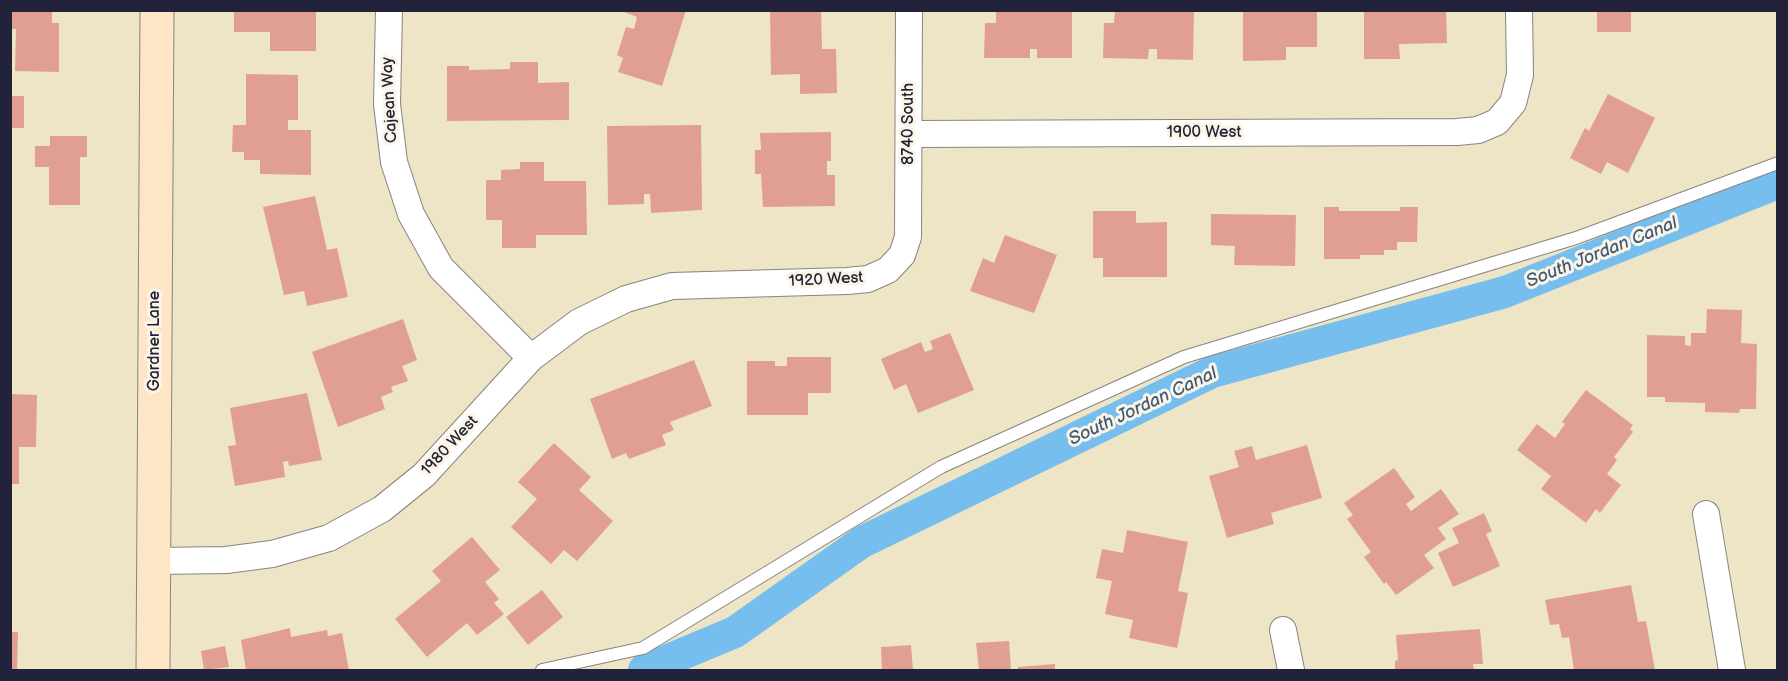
<!DOCTYPE html>
<style>
body{margin:0}
#map{position:relative;width:1788px;height:681px;overflow:hidden;background:#ede5c5;font-family:"Balsamiq Sans",sans-serif}
canvas{display:block}
.frame{position:absolute;inset:0;border:12px solid #22223b;pointer-events:none}
</style>
<div id="map">
<canvas width="1788" height="681"></canvas>
<div class="frame"></div>
</div>
<script>
const ctx = document.querySelector('canvas').getContext('2d');
ctx.lineJoin = 'round';
const poly = rows => new Path2D(rows.map(r => 'M' + r).join(''));
function strokePath(path, color, width, dash) { ctx.strokeStyle = color; ctx.lineWidth = width; ctx.lineCap = dash ? 'butt' : 'round'; ctx.setLineDash(dash || []); ctx.stroke(path); }
function fillPath(path, color) { ctx.fillStyle = color; ctx.fill(path, 'evenodd'); }
function drawText(font, color, halo, rows, align = 'center') {
  ctx.font = font + ' "Balsamiq Sans",sans-serif'; ctx.lineWidth = 6; ctx.setLineDash([]); ctx.textBaseline = 'middle'; ctx.strokeStyle = halo; ctx.fillStyle = color; for (const [text, x, y, turn = 0] of rows) {
    ctx.save(); ctx.translate(x, y); ctx.rotate((+turn || 0) * Math.PI / 180); ctx.textAlign = isNaN(turn) ? turn : align; if (halo) ctx.strokeText(text, 0, 0); ctx.fillText(text, 0, 0); ctx.restore();
  }
}
const canal = poly([
 [644,670,735,632,862,542,1212,372,1505,292,1778,183]
]);
const building = poly([
 [10,10,52,10,52,23,59,23,59,72,15,71,16,29,10,29],
 [234,10,316,10,316,51,270,51,270,32,234,32],
 [619,10,686,10,662,86,618,72,623,58,617,55,626,27,634,29,637,17],
 [770,10,821,10,822,49,836,49,837,93,800,94,800,74,771,75],
 [996,10,1072,10,1072,58,1037,58,1037,49,1030,49,1030,58,984,58,985,23,996,23],
 [1115,10,1194,10,1193,60,1157,59,1157,49,1149,49,1148,59,1103,58,1104,23,1114,23],
 [1243,10,1317,10,1317,47,1286,47,1286,60,1243,61],
 [1364,10,1446,10,1447,43,1399,44,1400,59,1364,59],
 [1597,10,1631,10,1631,32,1597,32],
 [510,62,538,62,538,83,569,82,569,120,447,121,447,66,469,66,469,70,510,69],
 [246,74,298,75,298,120,288,120,288,130,311,130,311,175,260,174,260,160,244,160,244,152,232,152,233,125,246,125],
 [1608,94,1655,118,1628,173,1607,162,1601,174,1570,158,1585,128,1589,131],
 [10,96,24,96,24,128,10,128],
 [701,125,702,210,651,213,650,194,644,194,644,204,608,205,607,126],
 [831,132,831,161,827,161,827,175,835,175,835,206,763,207,761,174,755,174,755,150,761,150,760,133],
 [50,136,87,136,87,157,80,157,80,205,49,205,49,167,35,167,35,146,50,146],
 [520,162,544,162,544,181,586,181,587,235,536,235,536,248,502,248,502,220,486,220,486,180,501,180,501,170,520,169],
 [315,196,327,250,337,248,348,297,307,306,304,291,284,295,263,207],
 [1324,207,1339,207,1339,211,1400,211,1400,207,1418,207,1417,242,1397,242,1397,250,1384,250,1384,255,1360,255,1360,259,1324,259],
 [1093,211,1136,211,1136,223,1167,222,1167,277,1103,277,1103,258,1093,258],
 [1211,214,1296,215,1295,266,1234,265,1235,246,1211,245],
 [1005,235,1057,255,1034,313,970,291,983,258,994,263],
 [1707,309,1742,310,1741,343,1757,344,1756,409,1740,409,1739,413,1705,412,1705,403,1665,402,1665,397,1647,397,1647,335,1685,336,1685,345,1691,346,1691,333,1706,333],
 [403,319,417,360,402,366,408,381,391,387,393,392,381,397,385,409,338,427,312,352],
 [950,333,974,390,918,413,906,384,894,390,881,359,921,342,925,352,933,349,930,341],
 [787,357,831,357,831,393,808,393,808,415,747,415,747,361,775,361,775,366,787,366],
 [694,360,712,406,670,422,674,430,662,435,666,445,629,459,626,453,612,459,590,399],
 [1586,390,1633,425,1630,429,1633,432,1614,457,1617,460,1607,474,1621,485,1600,513,1596,509,1586,523,1541,489,1551,476,1517,450,1537,424,1555,438,1565,424,1562,422],
 [307,393,322,460,289,466,288,461,283,462,285,477,235,486,228,446,236,445,230,408],
 [10,394,37,395,36,447,19,447,19,484,10,484],
 [554,443,591,477,579,490,613,521,577,561,564,550,551,564,511,527,537,499,518,482],
 [1307,445,1322,498,1271,513,1274,524,1227,538,1209,476,1239,467,1234,451,1252,446,1256,460],
 [1394,468,1415,497,1406,504,1411,511,1441,489,1459,514,1438,528,1446,539,1424,555,1434,568,1396,595,1386,582,1384,584,1364,557,1371,552,1347,519,1353,515,1344,503],
 [1484,513,1492,531,1486,534,1500,566,1453,587,1438,553,1459,543,1452,528],
 [1127,530,1188,542,1178,591,1188,593,1177,648,1129,638,1133,620,1105,614,1112,581,1096,578,1102,549,1123,553],
 [472,537,500,570,485,582,499,599,494,603,504,614,477,635,467,623,427,657,395,619,441,581,432,571],
 [1631,585,1638,622,1646,621,1655,670,1574,670,1569,637,1562,638,1559,624,1550,625,1545,600],
 [542,590,563,617,528,645,506,617],
 [290,628,291,637,327,630,328,636,342,633,349,670,246,670,241,640],
 [1480,629,1483,664,1473,664,1474,670,1395,670,1395,661,1398,660,1396,635],
 [10,632,18,632,17,670,10,670],
 [1009,641,1011,670,979,670,976,643],
 [911,645,913,670,882,670,881,647],
 [225,646,229,667,204,670,201,651],
 [1055,664,1055,670,1018,670,1018,667]
]);
const lane = poly([
 [542,670,643,648,941,467,1184,357,1576,238,1778,163]
]);
const street = poly([
 [389,10,387,104,394,162,411,214,441,268,531,358],
 [909,134,1457,132,1478,130,1497,122,1513,103,1520,75,1519,10],
 [1706,514,1732,670],
 [154,561,226,560,272,554,329,538,382,509,424,475,531,358,579,322,626,299,672,286,847,281,868,279,888,270,902,255,908,237,909,10],
 [1283,630,1291,670]
]);
const secondary = poly([
 [153,670,157,10]
]);
const streetNames = [
 ["Cajean Way",390,100,-93],
 ["8740 South",909,124,-90],
 ["1900 West",1204,133],
 ["1920 West",826,280,-3],
 ["Gardner Lane",155,341,-90],
 ["1980 West",450,446,-47]
];
const waterNames = [
 ["South Jordan Canal",1602,253,-22],
 ["South Jordan Canal",1143,407,-25]
];
strokePath(canal, '#76beee', 32);
fillPath(building, '#e19f94');
strokePath(lane, '#888480', 14);
strokePath(street, '#888480', 28);
strokePath(secondary, '#888480', 35);
strokePath(lane, '#fff', 12);
strokePath(street, '#fff', 26);
strokePath(secondary, '#fde5c5', 33);
drawText('16px', '#22223b', '#fcf5e5', streetNames);
drawText('italic 18px', '#3f597a', '#fcf5e5', waterNames);
</script>
